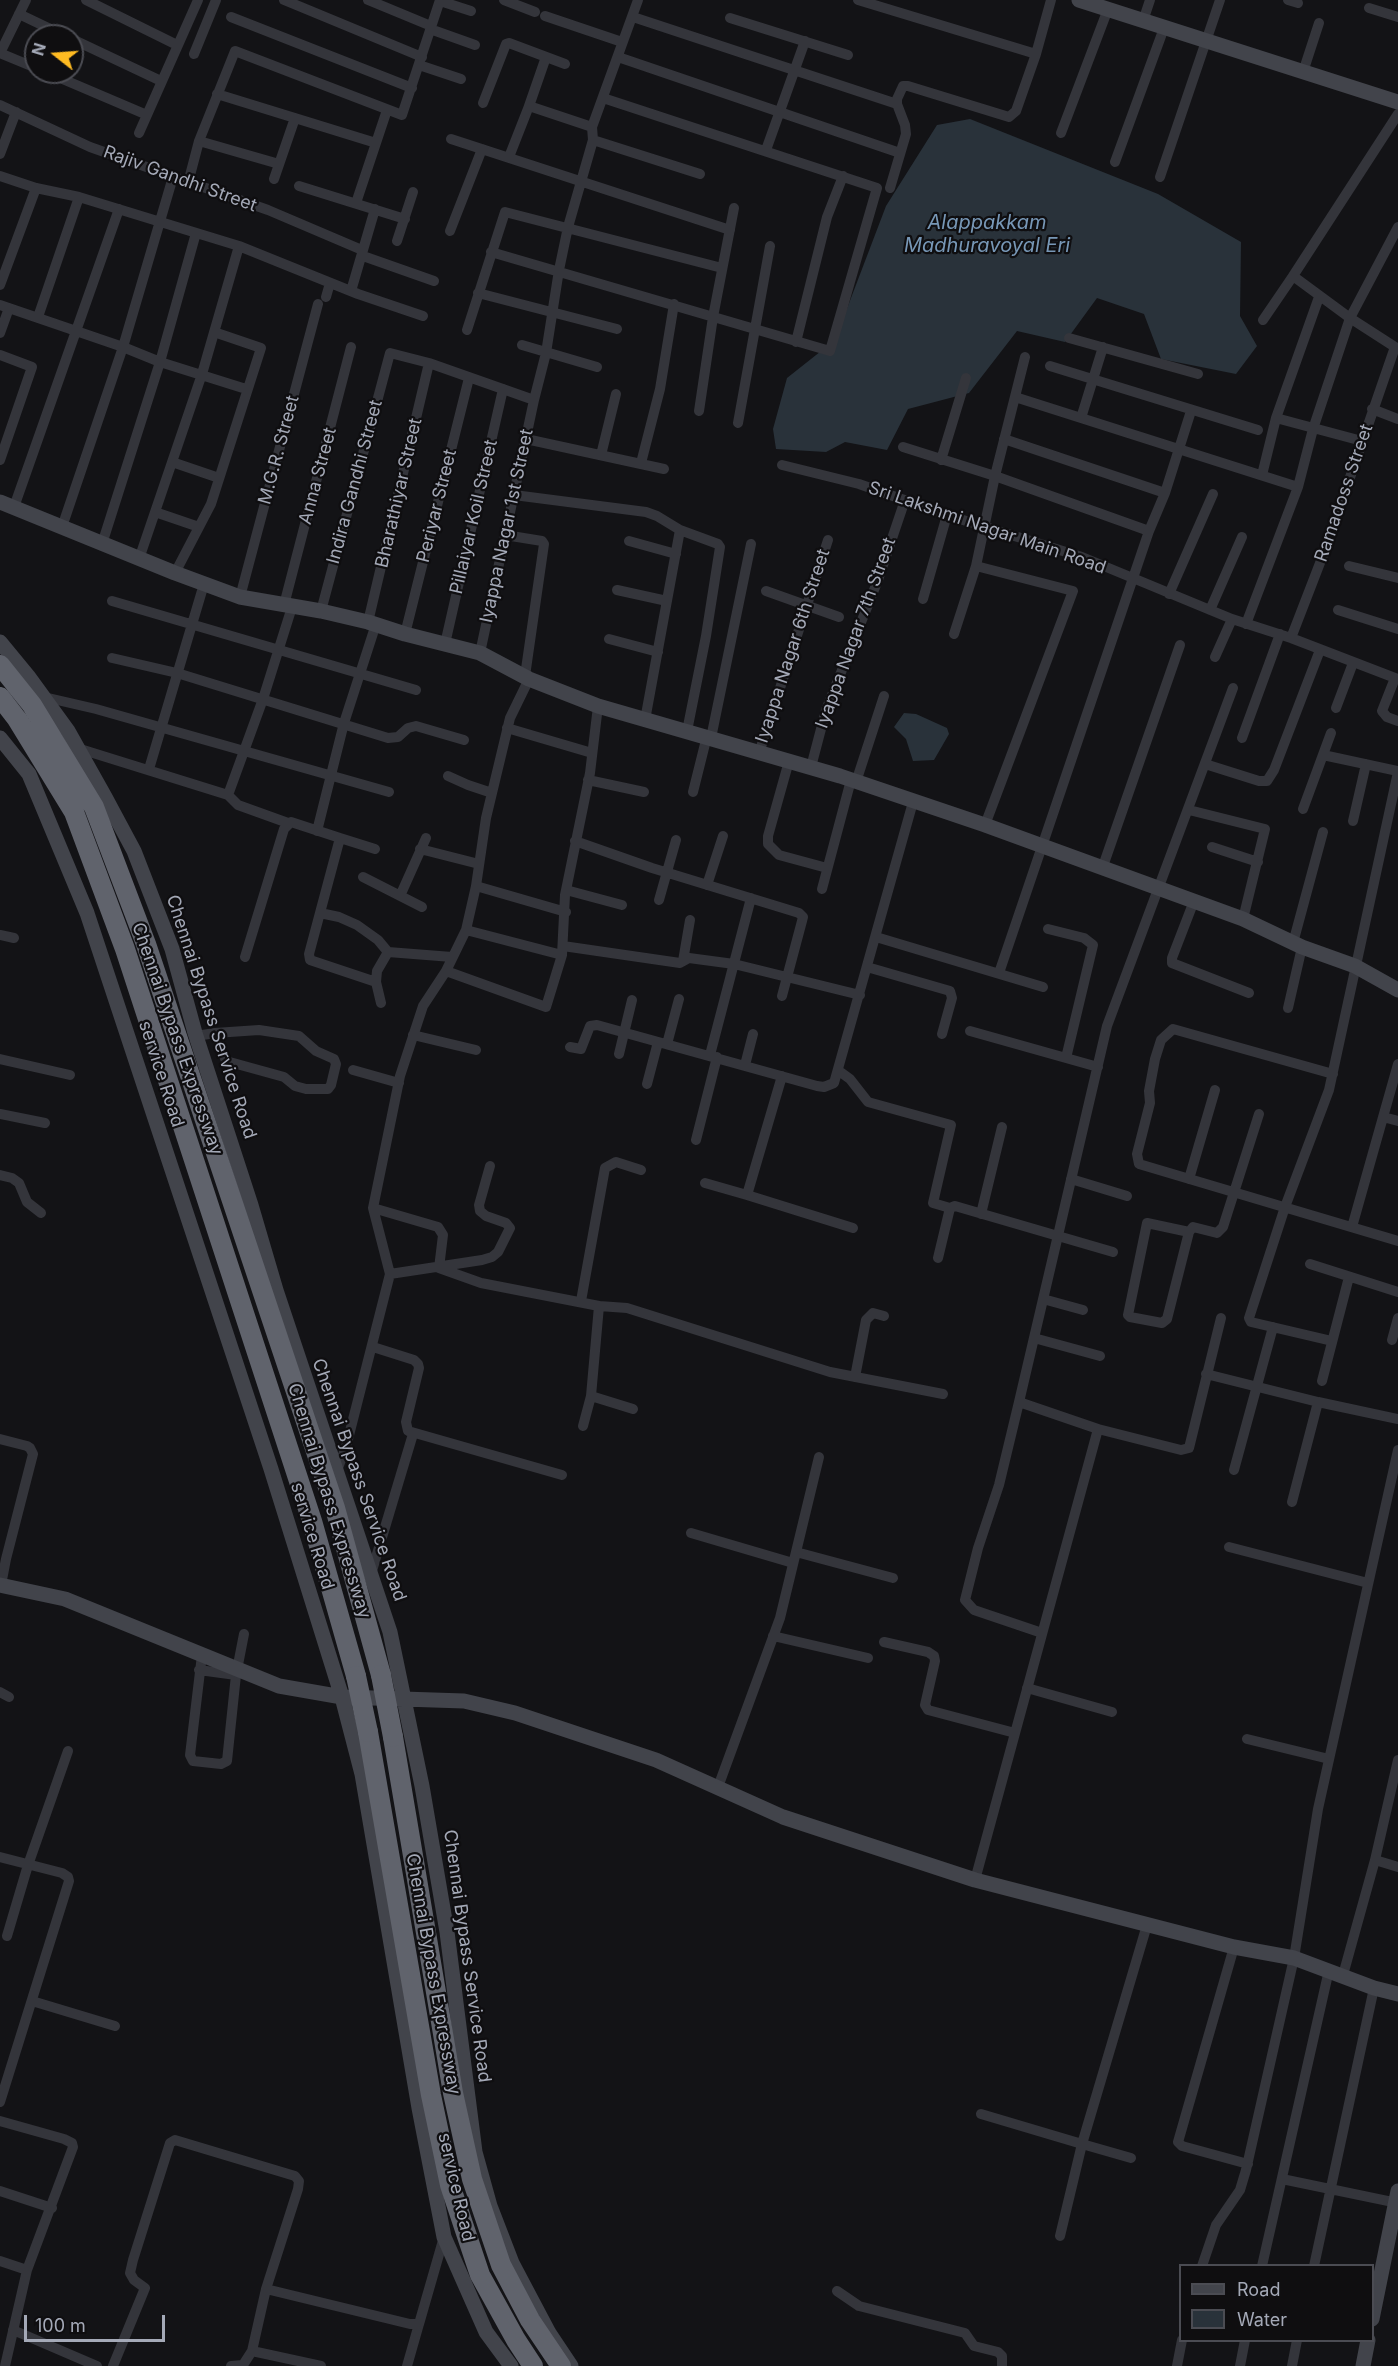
<!DOCTYPE html>
<style>
body{margin:0}
#map{position:relative;width:1398px;height:2366px;overflow:hidden;background:#131316;font-family:Inter,sans-serif}
canvas{display:block}
.legend{position:absolute;left:1179px;top:2264px;width:195px;height:78px;box-sizing:border-box;background:#0f0e10;border:2px solid #4b4c53;margin:0;padding:8px 10px;list-style:none;font-size:18px;color:#a4a9b7}
.legend li{display:flex;align-items:center;gap:12px;height:30px}
.legend b{width:30px;border:2px solid #4b4c53}
.north{position:absolute;left:24px;top:24px;width:60px;height:60px;box-sizing:border-box;background:#0f0e10;border:2px solid #4b4c53;border-radius:50%;rotate:287deg;font-size:16px;font-weight:700;line-height:24px;text-align:center;color:#a4a9b7}
.north::after{content:'';display:block;margin:auto;width:21px;height:27px;background:#fb2;clip-path:polygon(50% 0,100% 100%,50% 72%,0 100%)}
.scale{position:absolute;left:24px;top:2315px;width:141px;height:27px;box-sizing:border-box;border:3px solid #a4a9b7;border-top:0;padding-left:8px;font-size:18px;line-height:21px;white-space:nowrap;color:#a4a9b7;-webkit-text-stroke:4px #0f0e10;paint-order:stroke}
</style>
<div id="map">
<canvas width="1398" height="2366"></canvas>
<ul class="legend">
<li><b style="height:8px;background:#42444b"></b>Road</li>
<li><b style="height:16px;background:#29323a"></b>Water</li>
</ul>
<div class="north">N</div>
<div class="scale">100 m</div>
</div>
<script>
const ctx = document.querySelector('canvas').getContext('2d');
ctx.lineJoin = 'round';
function fillPath(path, color) { ctx.fillStyle = color; ctx.fill(path, 'evenodd'); }
const poly = rows => new Path2D(rows.map(r => 'M' + r).join(''));
function strokePath(path, color, width, dash) { ctx.strokeStyle = color; ctx.lineWidth = width; ctx.lineCap = dash ? 'butt' : 'round'; ctx.setLineDash(dash || []); ctx.stroke(path); }
function drawText(font, color, halo, rows, align = 'center') {
  ctx.font = font + ' Inter,sans-serif'; ctx.lineWidth = 4.5; ctx.setLineDash([]); ctx.textBaseline = 'middle'; ctx.strokeStyle = halo; ctx.fillStyle = color; for (const [text, x, y, turn = 0] of rows) {
    ctx.save(); ctx.translate(x, y); ctx.rotate((+turn || 0) * Math.PI / 180); ctx.textAlign = isNaN(turn) ? turn : align; if (halo) ctx.strokeText(text, 0, 0); ctx.fillText(text, 0, 0); ctx.restore();
  }
}
const water = poly([
 [970,119,1158,194,1241,242,1240,316,1257,346,1236,374,1161,359,1144,314,1097,298,1065,342,1017,331,969,393,908,409,887,450,845,442,826,452,776,449,773,429,787,378,835,340,886,206,937,125],
 [904,713,916,714,947,728,949,734,934,760,913,761,906,739,894,727]
]);
const street = poly([
 [86,0,177,45],
 [284,0,422,57],
 [368,0,431,26],
 [504,0,535,12],
 [858,0,1036,54,1051,0],
 [1288,0,1298,3],
 [440,1,471,11],
 [1369,8,1398,17],
 [19,14,65,36],
 [545,16,622,42],
 [231,17,412,88],
 [633,17,897,104],
 [730,18,848,55],
 [1143,21,1150,0],
 [430,29,475,45],
 [72,39,161,81],
 [0,53,26,0],
 [0,53,36,68],
 [194,54,216,0],
 [546,57,529,106,592,127],
 [618,57,900,153],
 [419,65,461,79],
 [46,72,147,115],
 [1303,72,1319,23],
 [217,94,376,143],
 [483,103,506,44,509,43,565,64],
 [0,105,90,147,268,210,362,250],
 [139,133,198,0],
 [1061,133,1108,9],
 [451,139,730,230],
 [593,140,700,174],
 [199,141,279,164],
 [766,150,805,41],
 [0,154,16,112],
 [509,157,529,106],
 [1115,162,1164,28],
 [0,176,36,188,79,197,239,246,358,294,423,316],
 [1160,177,1220,0],
 [274,179,295,118],
 [188,183,199,141,235,51,402,115,440,0],
 [299,186,405,219],
 [890,188,906,134,905,125,897,104,897,99,903,86,908,86,1009,117,1016,111,1036,54],
 [356,203,387,110],
 [450,231,482,149],
 [397,241,413,192],
 [491,252,830,351,877,188,603,98],
 [363,256,434,281],
 [0,285,36,188],
 [351,291,375,209],
 [478,293,617,329],
 [326,297,330,283],
 [0,305,123,347,160,362,246,389],
 [38,317,79,197],
 [1263,320,1293,276],
 [467,330,505,212,722,268],
 [0,333,9,308],
 [1069,338,1198,374],
 [796,342,827,217,843,176],
 [522,345,597,367],
 [0,355,32,367,0,460],
 [1050,366,1258,430],
 [1015,397,1298,487],
 [1372,409,1398,419],
 [699,411,713,317,734,208],
 [1081,418,1103,347],
 [1276,418,1362,441],
 [738,423,770,246],
 [526,439,664,469],
 [1004,439,1165,493],
 [903,447,995,476,1149,531],
 [601,455,616,394],
 [941,460,966,378],
 [172,462,219,478],
 [641,463,660,389,674,304],
 [782,465,859,484,947,515,1082,557,1232,619,1291,638,1398,679],
 [1262,475,1276,418,1319,297],
 [514,495,646,512,657,516,680,530,718,544,720,547,706,636,687,731],
 [14,507,119,209],
 [155,512,199,527],
 [62,527,123,347,173,177],
 [505,535,542,541,544,544,525,676],
 [629,541,676,554],
 [102,544,160,362,196,233],
 [139,559,202,374,239,246],
 [976,566,1073,591,985,825],
 [1349,566,1398,578],
 [175,573,211,504,261,348,214,332],
 [617,590,667,601],
 [766,591,839,617],
 [1169,594,1213,494],
 [240,597,318,304],
 [923,599,947,515],
 [112,601,416,690],
 [284,605,351,347],
 [1210,610,1242,537],
 [1338,610,1398,629],
 [321,611,390,353,429,363,534,400],
 [368,622,429,363],
 [1246,624,1298,487,1313,429,1350,318,1398,227],
 [405,634,469,378],
 [954,634,976,566,995,476,1025,357],
 [1291,638,1325,550,1395,347,1350,318,1293,276,1398,114],
 [609,639,658,652],
 [445,644,503,389],
 [480,653,534,400,546,353,559,270,568,227,593,140,592,127,638,0],
 [1215,657,1232,619],
 [112,658,177,673,388,738,398,737,408,728,416,726,464,740],
 [1395,678,1382,711,1387,717,1398,721],
 [44,697,96,709,389,792],
 [1336,708,1353,663],
 [645,720,680,530],
 [507,728,592,753],
 [711,738,751,544],
 [1242,738,1280,634],
 [77,748,228,795,238,805,288,823],
 [759,753,828,540],
 [1323,755,1398,771],
 [789,761,768,836,768,844,779,855,827,868],
 [1205,764,1259,781,1267,781,1274,770,1320,650],
 [811,767,826,710,878,580,905,500],
 [149,769,204,584],
 [448,776,468,785,492,793],
 [588,780,644,792],
 [856,782,884,696],
 [693,792,707,736],
 [228,795,263,699,292,607],
 [1303,809,1331,733],
 [1189,810,1265,829,1243,919],
 [1353,821,1366,764],
 [317,831,344,723,376,624],
 [340,838,375,849],
 [575,841,652,868,799,913,803,917,802,921,782,996],
 [1212,847,1258,862],
 [420,849,479,864],
 [1102,869,1180,645],
 [363,877,422,907],
 [707,885,723,836],
 [476,886,566,912],
 [822,889,851,780],
 [566,890,622,905],
 [400,896,426,838],
 [659,900,676,840],
 [1194,901,1172,958,1172,963,1249,993],
 [320,913,339,917,357,925,378,940,388,952,452,957],
 [1048,929,1084,938,1093,945,1066,1058],
 [466,930,562,955],
 [0,935,14,938],
 [876,937,1043,987],
 [1293,943,1323,832],
 [563,946,680,963,689,958,734,964,860,995],
 [245,957,284,829,291,822,340,838,309,954,310,960,376,982],
 [683,961,690,920],
 [867,967,950,991,952,998,942,1034],
 [446,971,546,1007,562,955,565,895,590,773,598,706],
 [999,973,1149,531,1165,493,1191,411],
 [381,1003,376,982,377,971,388,952],
 [1288,1008,1302,947],
 [970,1031,1098,1067],
 [413,1035,476,1050],
 [196,1036,215,1033,259,1030,299,1036,316,1051,334,1059,336,1064,331,1085,328,1089,306,1089,295,1086,284,1077,226,1061,215,1033],
 [667,1044,679,999],
 [570,1047,581,1049,590,1026,597,1025,817,1086,824,1087,834,1083,913,802],
 [619,1054,632,1000],
 [710,1055,751,898],
 [0,1059,70,1075],
 [745,1065,753,1034],
 [353,1070,399,1083],
 [839,1071,850,1079,868,1102,951,1125,933,1203,950,1208],
 [1333,1074,1173,1029,1161,1040,1155,1059,1149,1091,1150,1103,1137,1154,1139,1164,1398,1241],
 [782,1076,747,1195,853,1228],
 [647,1084,658,1042],
 [0,1114,45,1123],
 [1383,1117,1398,1121],
 [696,1140,717,1057],
 [0,1175,12,1178,19,1183,27,1202,41,1213],
 [1071,1179,1127,1196],
 [1189,1179,1215,1090],
 [705,1183,747,1195],
 [373,1208,438,1227,443,1235,439,1268,481,1283,599,1306,591,1396,583,1426],
 [981,1214,1002,1127],
 [1352,1227,1398,1064],
 [1189,1232,1147,1223,1128,1315,1130,1317,1162,1323,1167,1319,1189,1232,1193,1227,1217,1233,1223,1227,1259,1114],
 [938,1258,950,1208,955,1206,1113,1252],
 [1310,1264,1398,1292],
 [390,1274,482,1260,492,1257,498,1252,510,1228,506,1223,486,1216,480,1211,479,1205,490,1166],
 [1043,1299,1083,1310],
 [581,1301,605,1168,616,1162,641,1170],
 [599,1306,627,1308,830,1372,943,1394],
 [1034,1338,1100,1356],
 [1392,1340,1398,1318],
 [1332,1341,1251,1322,1249,1318,1285,1207,1329,1090,1398,772],
 [373,1347,414,1360,418,1364,419,1368,406,1422,408,1431,562,1475],
 [1206,1374,1318,1402,1398,1419],
 [855,1377,866,1320,873,1313,884,1316],
 [1322,1381,1349,1277],
 [591,1396,633,1409],
 [1019,1402,999,1485,978,1548,965,1600,974,1610,1042,1633],
 [1098,1429,1181,1450,1189,1448,1221,1318],
 [0,1439,27,1446,30,1448,33,1454,6,1559,1,1585],
 [1234,1470,1273,1327],
 [336,1473,346,1447,390,1274,373,1208,400,1076,423,1006,446,971,466,930,476,886,486,818,510,718,529,679],
 [1292,1502,1318,1402],
 [691,1533,793,1563],
 [1229,1547,1368,1583],
 [796,1552,893,1578],
 [371,1574,413,1434],
 [773,1636,868,1658],
 [884,1642,928,1652,934,1656,935,1661,925,1705,928,1710,1015,1733],
 [202,1655,190,1755,193,1761,221,1764,227,1761,236,1675,244,1634],
 [199,1670,236,1675],
 [1027,1688,1112,1712],
 [0,1692,9,1697],
 [1247,1739,1329,1759],
 [718,1787,780,1618,819,1457],
 [0,1857,62,1873,68,1877,69,1881,0,2102],
 [1375,1860,1398,1867],
 [975,1880,1098,1429,1019,1402,1107,1026,1233,688],
 [7,1936,28,1865,68,1751],
 [1234,1947,1178,2142,1182,2146,1248,2164],
 [1343,1975,1375,1860,1398,1760],
 [32,2001,115,2026],
 [981,2114,1082,2144,1147,1925],
 [0,2121,64,2139,72,2143,73,2147,27,2270,5,2366],
 [1282,2179,1398,2203],
 [0,2191,52,2208],
 [1060,2236,1082,2144,1131,2158],
 [0,2261,27,2270],
 [1202,2266,1216,2225,1240,2190,1246,2170,1294,1958,1318,1809,1398,1450],
 [1262,2266,1329,1970],
 [1314,2266,1374,1988],
 [266,2289,410,2324,419,2324,444,2237],
 [837,2291,859,2306,965,2333,974,2346,998,2352,1002,2356,1002,2366],
 [13,2330,97,2366],
 [252,2351,321,2366],
 [113,2366,145,2288,134,2280,130,2273,133,2260,170,2143,175,2140,295,2176,299,2181,298,2189,266,2289,252,2351,243,2365,231,2366],
 [407,2366,419,2324],
 [1177,2366,1182,2340],
 [1240,2366,1245,2340],
 [1292,2366,1297,2340]
]);
const secondary = poly([
 [1079,0,1398,102],
 [0,502,175,573,240,597,321,611,368,622,405,634,480,653,529,679,598,706,840,776,985,825,1243,919,1302,947,1355,966,1398,990],
 [0,642,28,676,68,731,105,797,134,851,172,949,195,1033,251,1205,276,1290,390,1632,422,1786,447,1932,475,2152,490,2206,512,2263,549,2333,571,2366],
 [0,738,29,774,87,913,271,1469,342,1697,362,1774,419,2108,444,2237,486,2332,511,2366],
 [0,1585,65,1599,279,1686,342,1697,464,1701,515,1713,656,1760,783,1817,975,1880,1234,1947,1294,1958,1374,1988,1398,1994],
 [1372,2319,1398,2191],
 [1363,2366,1368,2340]
]);
const highway = poly([
 [0,665,32,705,94,807,146,944,335,1508,381,1675],
 [0,697,17,719,74,812,125,949,312,1521,356,1676],
 [368,1732,431,2095,450,2185,480,2275,516,2340,533,2366],
 [393,1737,453,2093,472,2179,501,2265,530,2320,561,2366]
]);
const highwayBridge = poly([
 [381,1675,393,1737],
 [356,1676,368,1732]
]);
const streetNames = [
 ["Rajiv Gandhi Street",180,179,20],
 ["M.G.R. Street",279,450,-75],
 ["Anna Street",318,476,-75],
 ["Indira Gandhi Street",355,482,-75],
 ["Bharathiyar Street",399,493,-77],
 ["Ramadoss Street",1344,493,-71],
 ["Periyar Street",437,506,-76],
 ["Pillaiyar Koil Street",474,517,-77],
 ["Iyappa Nagar 1st Street",507,526,-78],
 ["Sri Lakshmi Nagar Main Road",987,528,19],
 ["Iyappa Nagar 7th Street",856,633,-70],
 ["Iyappa Nagar 6th Street",793,646,-72],
 ["Chennai Bypass Service Road",211,1017,72],
 ["Chennai Bypass Expressway",177,1039,71],
 ["service Road",161,1074,72],
 ["Chennai Bypass Service Road",359,1480,71],
 ["Chennai Bypass Expressway",329,1501,73],
 ["service Road",312,1536,73],
 ["Chennai Bypass Service Road",467,1956,82],
 ["Chennai Bypass Expressway",433,1974,80],
 ["service Road",456,2187,77]
];
const waterNames = [
 ["Alappakkam",987,223],
 ["Madhuravoyal Eri",987,246]
];
fillPath(water, '#29323a');
strokePath(street, '#34353b', 10);
strokePath(secondary, '#42444b', 15);
strokePath(highway, '#60636c', 20);
strokePath(highwayBridge, '#60636c', 20);
drawText('18px', '#a4a9b7', '#0f0e10', streetNames);
drawText('italic 20px', '#7797b6', '#0f0e10', waterNames);
</script>
